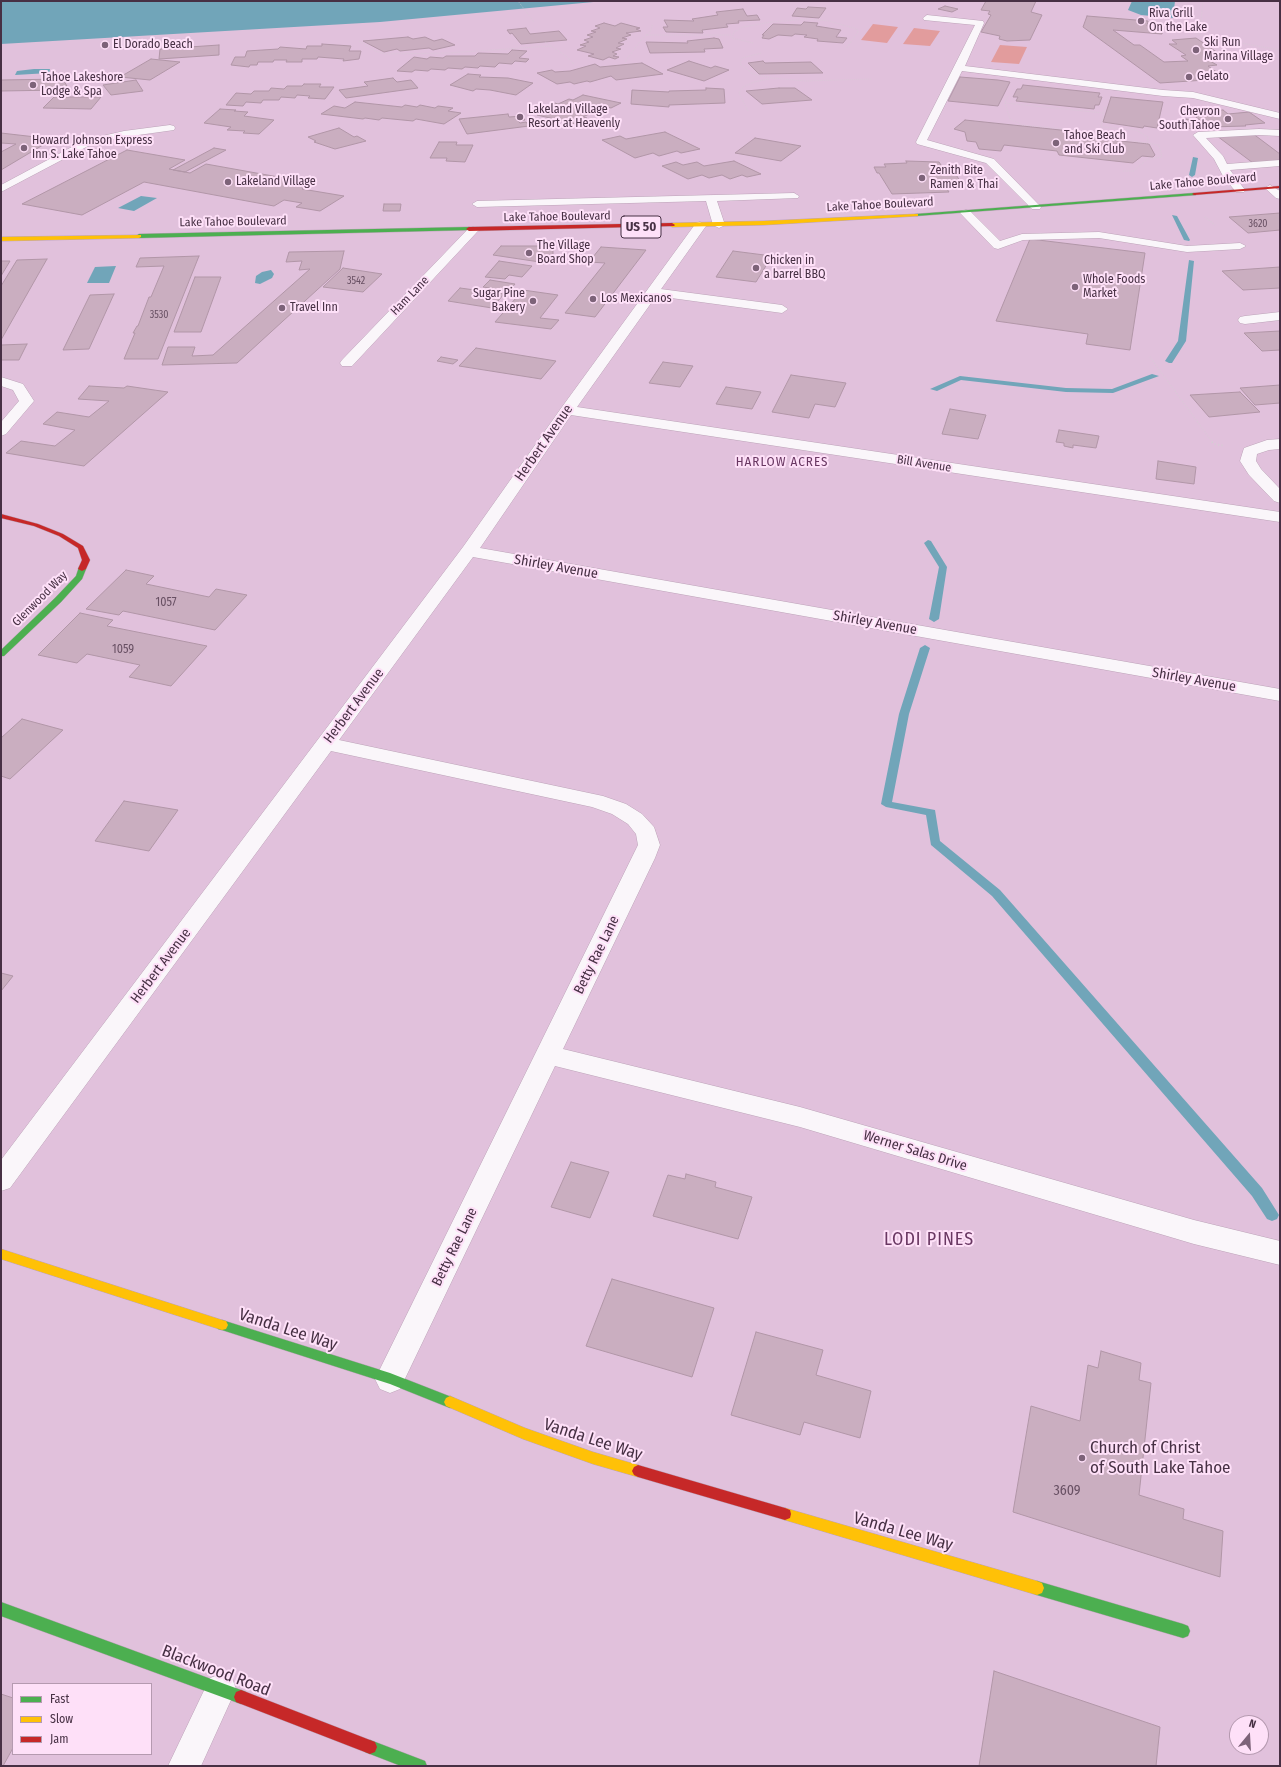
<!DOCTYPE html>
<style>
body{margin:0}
#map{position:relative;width:1281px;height:1767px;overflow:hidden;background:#e1c1dc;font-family:"Fira Sans Condensed",sans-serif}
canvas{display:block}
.frame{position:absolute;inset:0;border:2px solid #473044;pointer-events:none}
.legend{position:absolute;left:12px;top:1683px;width:140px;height:72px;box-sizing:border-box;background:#fee0f8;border:1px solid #b59ab0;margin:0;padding:5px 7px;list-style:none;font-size:12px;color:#473044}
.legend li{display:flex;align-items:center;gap:8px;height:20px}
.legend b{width:20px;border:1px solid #b59ab0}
.north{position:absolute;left:1229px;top:1715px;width:40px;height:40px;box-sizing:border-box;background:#fee0f8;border:1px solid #b59ab0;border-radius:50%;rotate:18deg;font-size:11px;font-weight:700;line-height:16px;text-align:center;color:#473044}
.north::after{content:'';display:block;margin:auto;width:14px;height:18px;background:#7d6379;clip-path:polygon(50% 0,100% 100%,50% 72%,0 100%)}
</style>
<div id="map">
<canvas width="1281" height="1767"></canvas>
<div class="frame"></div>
<ul class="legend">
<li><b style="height:5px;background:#4caf50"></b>Fast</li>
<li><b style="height:5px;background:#ffc107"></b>Slow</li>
<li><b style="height:5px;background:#c62828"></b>Jam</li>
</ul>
<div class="north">N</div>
</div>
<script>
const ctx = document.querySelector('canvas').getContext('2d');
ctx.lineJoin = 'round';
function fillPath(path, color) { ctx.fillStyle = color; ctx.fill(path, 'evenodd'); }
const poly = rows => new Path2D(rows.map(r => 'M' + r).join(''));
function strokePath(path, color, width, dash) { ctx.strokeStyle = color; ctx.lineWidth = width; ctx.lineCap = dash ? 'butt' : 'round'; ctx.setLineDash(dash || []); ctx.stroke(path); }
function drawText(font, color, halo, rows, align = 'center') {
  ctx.font = font + ' "Fira Sans Condensed",sans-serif'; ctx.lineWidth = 4; ctx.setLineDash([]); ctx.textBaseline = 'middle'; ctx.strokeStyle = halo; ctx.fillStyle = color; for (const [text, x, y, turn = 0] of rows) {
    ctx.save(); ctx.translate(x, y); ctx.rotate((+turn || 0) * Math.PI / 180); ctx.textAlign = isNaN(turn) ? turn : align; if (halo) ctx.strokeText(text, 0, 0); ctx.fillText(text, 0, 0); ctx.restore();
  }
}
const green = poly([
 [873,24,898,27,887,43,861,40],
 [914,28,940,31,930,46,903,44],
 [1000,45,1027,47,1019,64,991,62]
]);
const water = poly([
 [1,1,604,1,380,22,1,44],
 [1132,1,1175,1,1173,18,1141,15,1128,10],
 [34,69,50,69,49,73,15,75,17,71],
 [141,196,157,198,134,211,118,208],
 [116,266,109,283,87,283,95,267],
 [271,270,274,274,272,278,260,284,255,283,256,276,262,272]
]);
const stream = poly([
 [1193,157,1198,158,1195,175,1192,177,1189,175,1193,157],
 [1172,215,1177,216,1190,240,1189,241,1184,240,1172,215],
 [1189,260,1194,261,1186,341,1172,363,1169,363,1165,361,1178,341,1189,260],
 [1152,374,1159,376,1113,393,1066,392,961,380,937,391,930,389,960,376,1066,388,1112,389,1152,374],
 [928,540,931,541,947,567,939,619,934,622,929,619,939,567,924,543,928,540],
 [925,645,930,648,909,714,892,802,935,810,940,841,1000,890,1262,1188,1279,1215,1277,1219,1272,1221,1267,1219,1252,1196,992,896,931,845,926,815,886,807,881,804,899,714,920,648,925,645]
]);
const building = poly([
 [986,1,1036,1,1031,12,1042,15,1030,40,1007,41,999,39,1000,36,981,32,991,15,988,14,990,11,981,10,986,1],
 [945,6,958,9,952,12,938,9,945,6],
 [808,7,826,8,819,18,792,16,797,8,806,9,808,7],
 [743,9,747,16,757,15,760,20,738,21,739,23,726,24,728,27,702,30,703,33,666,32,663,27,668,27,664,20,694,21,692,19,718,15,716,12,743,9],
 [1087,16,1148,21,1147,26,1163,28,1162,34,1113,30,1134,45,1140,45,1164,62,1188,61,1181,56,1186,55,1169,44,1177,44,1172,40,1196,38,1221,55,1210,55,1218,60,1210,61,1217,65,1208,66,1218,73,1212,73,1221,79,1160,83,1083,27,1087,16],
 [804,22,818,23,816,26,841,30,836,37,847,38,843,43,817,41,818,39,804,37,807,35,795,34,792,36,778,35,769,39,762,38,764,35,762,35,773,24,801,25,804,22],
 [604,23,615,26,621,23,640,28,636,29,641,31,626,33,631,35,622,38,627,39,618,43,624,44,616,48,621,49,612,52,617,54,613,56,619,57,615,59,609,57,603,60,588,56,594,54,577,50,586,46,580,45,589,42,584,40,593,37,587,35,596,32,591,31,600,28,595,26,604,23],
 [526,28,530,34,559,31,567,40,521,44,512,33,510,34,507,30,526,28],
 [408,37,413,39,425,37,434,41,442,39,455,45,433,50,429,48,400,51,397,49,384,52,363,41,408,37],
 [714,38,719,39,723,48,704,49,705,52,650,53,646,42,688,43,687,41,714,38],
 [322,44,351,46,349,51,361,51,359,59,343,61,344,59,318,57,317,59,302,59,302,62,286,62,287,60,274,60,273,62,258,62,257,65,250,65,249,67,231,65,235,57,245,57,247,51,278,49,280,47,306,49,307,46,322,46,322,44],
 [219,45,219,55,159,59,160,49,219,45],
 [512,50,527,51,519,58,529,59,526,62,515,61,512,64,499,63,495,67,480,66,478,68,465,67,462,69,448,68,445,70,431,69,428,71,415,70,412,72,397,71,414,57,427,59,430,57,443,58,446,56,475,56,478,53,508,54,512,50],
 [151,59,180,62,150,80,120,77,151,59],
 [689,61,711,68,715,66,729,70,704,81,667,70,689,61],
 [763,61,765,63,811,62,823,73,759,74,748,63,763,61],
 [642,63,663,74,616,80,611,76,590,82,587,81,574,84,570,82,557,84,537,73,552,70,555,72,570,71,595,64,600,67,642,63],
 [468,74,481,75,479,77,508,78,533,83,516,95,490,90,476,89,473,91,450,85,468,74],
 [960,77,998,80,1010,82,998,106,948,101,960,77],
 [393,78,397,82,411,80,418,88,346,98,339,90,368,86,364,82,393,78],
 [63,79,68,88,61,89,61,90,1,91,1,80,63,79],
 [136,80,143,91,111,95,103,85,136,80],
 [304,84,321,84,319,87,334,87,325,99,308,98,310,96,297,95,295,98,281,97,279,100,263,100,261,103,246,102,243,106,226,105,236,93,251,94,254,91,269,91,271,88,284,89,287,86,302,86,304,84],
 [1023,85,1100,93,1098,97,1102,97,1099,105,1095,105,1094,109,1016,101,1018,97,1013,97,1017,89,1021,89,1023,85],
 [706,88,724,89,725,103,669,105,669,107,631,104,632,90,669,92,669,91,706,90,706,88],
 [779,88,795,88,812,100,762,104,746,91,779,88],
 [583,95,621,103,611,108,607,107,596,113,593,112,583,117,587,118,576,124,537,115,548,110,544,109,555,103,558,104,569,99,573,100,583,95],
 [54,97,101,97,91,109,43,108,54,97],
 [1111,97,1163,102,1157,128,1144,126,1143,128,1103,122,1111,97],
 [355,102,402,107,405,105,417,107,420,105,435,108,438,106,453,108,448,111,461,113,444,124,416,119,413,121,382,118,379,120,365,118,363,119,321,114,334,106,345,108,355,102],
 [220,109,236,110,234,111,248,112,244,116,274,120,259,134,243,133,245,131,227,130,231,127,204,123,220,109],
 [1223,110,1228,114,1249,112,1265,123,1245,125,1246,126,1209,127,1192,114,1223,110],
 [508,114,509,117,522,116,525,120,518,121,520,123,526,122,529,126,467,134,459,119,508,114],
 [1186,119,1199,121,1197,129,1184,128,1186,119],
 [965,120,1070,131,1072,136,1149,144,1155,155,1153,157,1142,156,1133,163,1059,155,1057,151,1004,145,1001,151,979,149,976,142,967,141,965,132,954,129,965,120],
 [339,128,354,137,357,136,366,141,335,149,314,142,316,141,308,137,339,128],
 [665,132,700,149,681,153,677,151,659,156,653,153,635,158,602,140,620,136,626,139,665,132],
 [1,133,53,139,1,170,1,152,16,144,1,143,1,133],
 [1252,133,1280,154,1280,161,1253,163,1217,136,1252,133],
 [755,138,801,146,781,161,735,153,755,138],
 [439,142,457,142,456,145,473,145,465,162,446,161,447,158,430,158,439,142],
 [214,148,226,150,185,172,173,170,214,148],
 [127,150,185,160,169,169,190,173,206,164,312,183,302,189,344,196,320,211,296,207,302,203,284,200,274,206,144,182,82,215,22,204,127,150],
 [734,161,761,174,747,177,742,175,730,179,722,175,709,178,702,175,688,179,662,166,676,162,683,165,697,162,704,166,734,161],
 [906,161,939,162,943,168,951,167,954,171,960,171,961,173,955,173,960,181,955,181,955,185,945,186,949,192,892,194,879,173,877,173,874,167,886,167,884,164,907,163,906,161],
 [384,204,401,204,400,211,383,211,384,204],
 [1280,213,1280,230,1248,233,1229,217,1280,213],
 [1030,239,1145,253,1130,350,1086,344,1088,334,996,321,1030,239],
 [501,246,553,246,553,264,493,255,501,246],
 [601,247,646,250,595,317,565,313,605,263,589,262,601,247],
 [344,251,340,269,237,363,162,365,168,347,195,347,192,356,213,355,310,269,299,270,302,261,286,262,289,252,344,251],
 [733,251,772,256,756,282,716,277,733,251],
 [199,256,158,359,124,359,135,333,133,333,137,326,138,326,149,297,151,297,164,266,136,267,140,258,199,256],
 [47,259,1,340,1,286,17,260,47,259],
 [1,261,10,261,1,276,1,261],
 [499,261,532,266,522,277,509,275,505,279,485,277,499,261],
 [1280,267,1280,288,1243,290,1222,271,1280,267],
 [343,268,382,274,363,292,323,287,343,268],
 [195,277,221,277,201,332,174,332,195,277],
 [490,280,515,284,509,291,483,287,490,280],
 [460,288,504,294,492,308,448,301,460,288],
 [523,290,558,295,540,318,559,320,551,329,495,322,523,290],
 [114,294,89,349,63,350,90,295,114,294],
 [1280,331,1280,350,1262,351,1244,333,1280,331],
 [27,344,19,360,1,360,1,345,27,344],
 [476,348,556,361,541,379,459,366,476,348],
 [441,357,458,360,453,364,437,361,441,357],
 [663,362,693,366,680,387,649,383,663,362],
 [791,375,846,383,835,407,815,404,809,418,772,412,791,375],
 [1280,385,1280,403,1255,405,1240,388,1280,385],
 [89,386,124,388,127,386,168,392,84,466,6,453,21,441,55,446,75,430,43,424,57,412,89,417,109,401,78,399,89,386],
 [726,387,761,392,752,409,716,404,726,387],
 [1240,392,1260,412,1209,417,1190,395,1240,392],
 [950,409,986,415,978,439,942,434,950,409],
 [1059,430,1099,436,1096,448,1073,445,1073,448,1064,446,1064,443,1056,442,1059,430],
 [1158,461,1196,467,1194,484,1156,479,1158,461],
 [126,570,154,576,146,584,209,597,216,589,247,595,215,630,123,611,119,615,86,609,126,570],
 [80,613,113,620,107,626,207,646,171,686,129,677,140,665,87,654,77,663,38,655,80,613],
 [22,719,63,730,10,779,1,776,1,738,22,719],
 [124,801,178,810,149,851,95,841,124,801],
 [1,973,13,976,1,991,1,973],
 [571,1162,609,1172,590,1218,551,1207,571,1162],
 [686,1174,716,1182,715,1187,752,1197,738,1239,653,1216,668,1175,685,1179,686,1174],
 [612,1279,714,1308,692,1377,586,1346,612,1279],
 [756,1332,823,1350,816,1375,871,1391,860,1438,804,1422,800,1435,731,1415,756,1332],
 [1101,1351,1141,1363,1139,1380,1151,1383,1139,1495,1184,1509,1183,1519,1223,1531,1220,1577,1013,1512,1031,1406,1080,1421,1088,1365,1098,1368,1101,1351],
 [994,1671,1160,1727,1156,1766,979,1766,994,1671],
 [1,1694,13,1698,13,1748,3,1766,1,1766,1,1694]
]);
const pathFar2 = poly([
 [518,1,534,22],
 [1203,1,1201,21,1190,29,1191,31,1207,37,1280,50],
 [646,35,732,35],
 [359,41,375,51,385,54,448,53,551,46],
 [545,42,566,56,574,64],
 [753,43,732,38,734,32,743,27,771,22,808,19,829,21,857,29,858,32,846,49],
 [761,53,742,58,740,64,753,74,772,78,805,81,871,79],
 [625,62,641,40,650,32,653,24],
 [1008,96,1005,103,1010,119,1022,125,1075,130,1086,134,1159,145,1162,157,1147,159,1134,171,1122,171],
 [1005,103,1103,113],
 [1105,107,1101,127,1136,130,1148,137,1147,143],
 [748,111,739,93,743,87,754,82,769,79]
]);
const pathFar1 = poly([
 [1205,217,1215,225],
 [1150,357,1213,443]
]);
const path = poly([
 [1212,442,1214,444,1225,446]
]);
const lane = poly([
 [927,15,983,21,984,23,965,66,1163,90,1193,92,1280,113,1280,119,1193,98,1163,96,962,71,927,140,994,159,1041,207,1040,209,1032,209,986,163,917,144,916,142,975,25,924,20,923,18,927,15],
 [170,125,174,126,175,128,174,130,124,137,92,144,1,192,1,185,85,140,124,131,170,125],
 [1259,129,1280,130,1280,136,1259,135,1206,138,1223,156,1227,164,1280,160,1280,166,1230,170,1245,190,1244,192,1236,192,1223,176,1214,159,1193,135,1198,132,1259,129],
 [1270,185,1280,191,1280,199,1276,198,1265,188,1270,185],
 [794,193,799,196,798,198,717,201,725,225,719,228,713,225,706,201,477,207,472,204,477,201,794,193],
 [966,210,970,211,1000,241,1022,234,1099,232,1187,246,1240,243,1246,246,1240,249,1187,252,1099,238,1023,240,998,249,994,248,962,215,960,213,962,211,966,210],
 [473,227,477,228,479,230,477,232,352,366,342,366,340,363,342,360,469,228,473,227],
 [653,288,782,305,788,309,782,313,649,295,647,292,653,288],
 [221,1674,232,1678,236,1689,201,1766,168,1766,210,1678,221,1674]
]);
const street = poly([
 [700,222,706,226,577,407,1280,512,1280,522,571,415,480,548,1280,689,1280,701,473,557,339,740,603,796,626,804,642,814,654,827,660,845,655,858,563,1049,800,1107,1194,1220,1280,1241,1280,1265,1194,1244,800,1127,555,1066,400,1389,390,1393,380,1389,375,1379,380,1369,638,845,636,834,628,824,612,814,592,807,331,751,10,1188,1,1191,1,1160,463,547,562,407,696,223,700,222],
 [1280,312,1280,320,1245,324,1240,323,1238,320,1240,317,1245,316,1280,312],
 [1,377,23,384,34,401,6,434,1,436,1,422,19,401,13,390,1,386,1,377],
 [1280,439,1280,449,1269,450,1257,454,1256,461,1261,469,1280,489,1280,503,1274,501,1249,475,1240,461,1244,448,1267,440,1280,439]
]);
const fast = poly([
 [1194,193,1196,194,1196,195,916,216,914,215,916,214,1194,193],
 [469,227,471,228,471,230,139,238,136,236,139,234,469,227],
 [79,567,82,567,86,569,82,579,61,602,4,656,1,656,1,650,55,598,76,576,79,567],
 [222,1320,390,1373,454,1398,456,1402,454,1406,450,1408,390,1384,222,1330,218,1329,216,1325,218,1321,222,1320],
 [1037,1581,1183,1624,1188,1626,1190,1631,1188,1636,1183,1638,1037,1595,1032,1593,1030,1588,1032,1583,1037,1581],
 [1,1602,241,1690,246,1692,248,1697,246,1702,241,1704,1,1616,1,1602],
 [370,1740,425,1761,427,1766,401,1766,365,1752,363,1747,365,1742,370,1740]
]);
const slow = poly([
 [916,214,918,214,918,216,764,225,672,227,669,225,672,223,764,221,916,214],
 [141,235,141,237,139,238,1,241,1,237,141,235],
 [1,1249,222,1320,226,1321,228,1325,226,1329,222,1330,1,1259,1,1249],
 [450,1396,525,1428,593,1452,638,1465,642,1467,644,1471,642,1475,638,1477,593,1464,523,1439,446,1406,444,1402,446,1398,450,1396],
 [785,1508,1037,1581,1042,1583,1044,1588,1042,1593,1037,1595,785,1520,780,1518,779,1514,780,1510,785,1508]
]);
const jam = poly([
 [1280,186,1280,188,1194,195,1192,194,1194,193,1280,186],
 [672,223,675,225,674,226,469,231,466,229,469,227,672,223],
 [1,514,38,524,63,534,83,546,90,560,86,569,82,571,78,569,82,560,78,548,59,536,34,526,1,518,1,514],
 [638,1465,785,1508,790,1510,791,1514,790,1518,785,1520,638,1477,634,1475,632,1471,634,1467,638,1465],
 [241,1690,375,1742,377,1747,375,1752,370,1754,236,1702,234,1697,236,1692,241,1690]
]);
const markers = [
 [1141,21,4,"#7d6379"],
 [105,45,4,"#7d6379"],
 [1196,50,4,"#7d6379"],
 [1189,77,4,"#7d6379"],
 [33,85,4,"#7d6379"],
 [520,117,4,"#7d6379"],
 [1228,119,4,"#7d6379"],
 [1056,143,4,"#7d6379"],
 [24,148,4,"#7d6379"],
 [922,178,4,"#7d6379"],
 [228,182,4,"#7d6379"],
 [529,253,4,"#7d6379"],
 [756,268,4,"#7d6379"],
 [1075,287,4,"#7d6379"],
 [593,299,4,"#7d6379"],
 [533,301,4,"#7d6379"],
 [282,308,4,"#7d6379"],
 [1082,1458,4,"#7d6379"]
];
const farNumbernames = [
 ["3620",1258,224],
 ["3542",356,281],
 ["3530",159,315]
];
const farPoinames = [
 ["Riva Grill",1149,14],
 ["On the Lake",1149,28],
 ["Ski Run",1204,43],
 ["Marina Village",1204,57],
 ["El Dorado Beach",113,45],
 ["Gelato",1197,77],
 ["Tahoe Lakeshore",41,78],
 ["Lodge & Spa",41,92],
 ["Lakeland Village",528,110],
 ["Resort at Heavenly",528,124],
 ["Chevron",1220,112,"right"],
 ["South Tahoe",1220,126,"right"],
 ["Tahoe Beach",1064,136],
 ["and Ski Club",1064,150],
 ["Howard Johnson Express",32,141],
 ["Inn S. Lake Tahoe",32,155],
 ["Zenith Bite",930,171],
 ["Ramen & Thai",930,185],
 ["Lakeland Village",236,182],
 ["The Village",537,246],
 ["Board Shop",537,260],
 ["Chicken in",764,261],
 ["a barrel BBQ",764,275],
 ["Whole Foods",1083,280],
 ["Market",1083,294],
 ["Sugar Pine",525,294,"right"],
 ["Bakery",525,308,"right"],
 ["Los Mexicanos",601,299],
 ["Travel Inn",290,308]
];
const farStreetnames = [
 ["Lake Tahoe Boulevard",1203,182,-5],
 ["Lake Tahoe Boulevard",880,205,-3],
 ["Lake Tahoe Boulevard",557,217,-1],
 ["Lake Tahoe Boulevard",233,222,-1],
 ["Ham Lane",410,296,-46],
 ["Bill Avenue",924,464,9],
 ["Glenwood Way",40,599,-45]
];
const numberNames = [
 ["1057",166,603],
 ["1059",123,650]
];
const shields = [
 [641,227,40]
];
const shieldNames = [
 ["US 50",641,227]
];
const farNeighbourhoodnames = [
 ["HARLOW ACRES",782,462]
];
const streetNames = [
 ["Herbert Avenue",544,443,-55],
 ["Shirley Avenue",556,567,10],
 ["Shirley Avenue",875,623,10],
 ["Shirley Avenue",1194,680,10],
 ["Herbert Avenue",354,706,-53],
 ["Betty Rae Lane",597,955,-64],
 ["Herbert Avenue",161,966,-53],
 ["Werner Salas Drive",915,1151,17],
 ["Betty Rae Lane",455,1247,-64]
];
const nearNumbernames = [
 ["3609",1067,1491]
];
const nearStreetnames = [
 ["Vanda Lee Way",288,1330,18],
 ["Vanda Lee Way",593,1440,18],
 ["Vanda Lee Way",903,1532,16],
 ["Blackwood Road",216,1671,21]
];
const nearPoinames = [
 ["Church of Christ",1090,1448],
 ["of South Lake Tahoe",1090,1468]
];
const nearNeighbourhoodnames = [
 ["LODI PINES",929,1240]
];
fillPath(green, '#e29c9d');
fillPath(water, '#71a5b9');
fillPath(stream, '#71a5b9');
fillPath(building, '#caaec0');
strokePath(building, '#b196a7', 1);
strokePath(lane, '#bca3b8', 1);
strokePath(street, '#bca3b8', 1);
strokePath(fast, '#bca3b8', 1);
strokePath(slow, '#bca3b8', 1);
strokePath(jam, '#bca3b8', 1);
strokePath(pathFar2, '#d6cdd4', 1, [0.5, 1.5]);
strokePath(pathFar1, '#d6cdd4', 1.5, [0.5, 2]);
strokePath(path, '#d6cdd4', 2, [1, 2.5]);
fillPath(lane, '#faf6fa');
fillPath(street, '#faf6fa');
fillPath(fast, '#4caf50');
fillPath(slow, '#ffc107');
fillPath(jam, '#c62828');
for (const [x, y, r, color] of markers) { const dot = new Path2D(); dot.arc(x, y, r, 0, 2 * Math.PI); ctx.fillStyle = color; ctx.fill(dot); strokePath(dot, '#fee0f8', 1.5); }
drawText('10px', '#685063', null, farNumbernames);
drawText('12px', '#473044', '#fee0f8', farPoinames, 'left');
drawText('12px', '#473044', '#fee0f8', farStreetnames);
drawText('12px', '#685063', null, numberNames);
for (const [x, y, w] of shields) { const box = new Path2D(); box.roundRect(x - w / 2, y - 11, w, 22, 3); ctx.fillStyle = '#fee0f8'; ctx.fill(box); strokePath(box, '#473044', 1); }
drawText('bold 13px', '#473044', null, shieldNames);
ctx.letterSpacing = '1px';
drawText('13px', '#693762', '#fee0f8', farNeighbourhoodnames);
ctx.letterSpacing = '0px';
drawText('14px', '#473044', '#fee0f8', streetNames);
drawText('14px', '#685063', null, nearNumbernames);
drawText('17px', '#473044', '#fee0f8', nearStreetnames);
drawText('17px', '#473044', '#fee0f8', nearPoinames, 'left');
ctx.letterSpacing = '1px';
drawText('18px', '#693762', '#fee0f8', nearNeighbourhoodnames);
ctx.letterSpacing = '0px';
</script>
